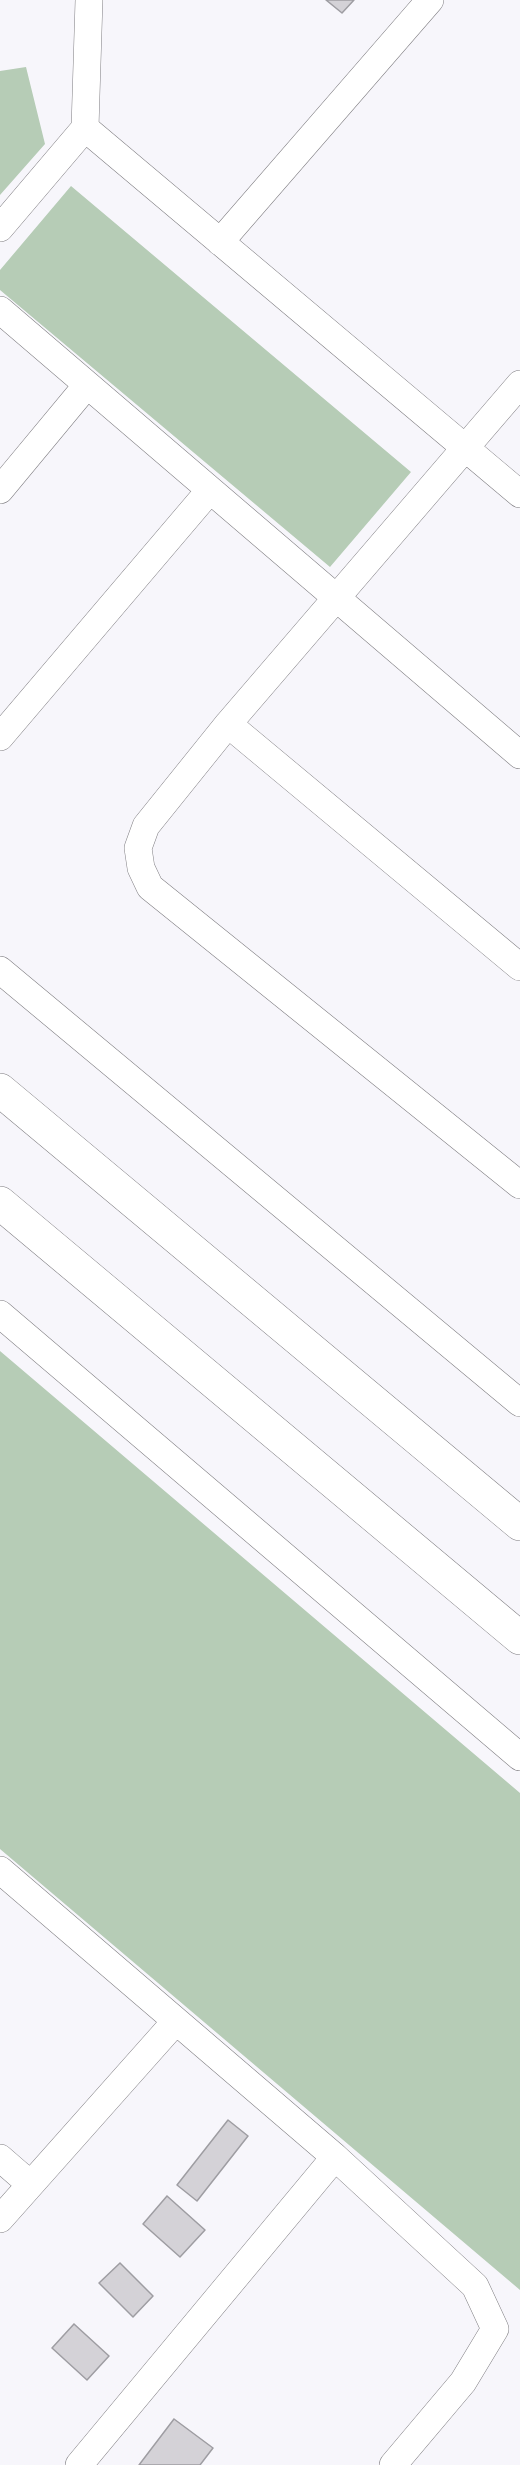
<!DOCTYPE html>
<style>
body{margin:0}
canvas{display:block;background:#f7f6fb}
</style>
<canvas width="520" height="2465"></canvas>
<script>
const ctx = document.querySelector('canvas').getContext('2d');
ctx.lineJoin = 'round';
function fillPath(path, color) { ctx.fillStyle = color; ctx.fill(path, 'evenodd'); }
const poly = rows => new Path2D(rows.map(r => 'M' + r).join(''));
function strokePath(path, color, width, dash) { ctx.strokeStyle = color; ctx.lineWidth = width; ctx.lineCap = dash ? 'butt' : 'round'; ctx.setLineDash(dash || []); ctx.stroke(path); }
const green = poly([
 [26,67,45,144,0,195,0,71],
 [71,186,411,472,330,567,0,290,0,270],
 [0,1351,520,1793,520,2290,0,1849]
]);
const building = poly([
 [326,0,354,0,342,13,326,0],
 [228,2120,248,2136,197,2201,177,2185,228,2120],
 [167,2196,205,2230,180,2257,143,2224,167,2196],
 [120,2263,153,2296,133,2317,99,2283,120,2263],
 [74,2324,109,2356,87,2380,52,2348,74,2324],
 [174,2419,213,2448,200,2465,139,2465,174,2419]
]);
const minor = poly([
 [89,0,85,128,520,494],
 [0,228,85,128],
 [220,242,430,0],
 [0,310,520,755],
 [520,384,228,724,146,826,138,848,141,868,150,887,520,1185],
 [0,490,87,385],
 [228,724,520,967],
 [0,737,210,490],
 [0,970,520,1403],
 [0,1314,520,1757],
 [0,1870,335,2157,475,2286,495,2329,463,2382,393,2465],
 [0,2158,30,2184],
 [0,2219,176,2021],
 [79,2465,335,2157]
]);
const tertiary = poly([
 [0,1090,520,1524],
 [0,1203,520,1638]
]);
fillPath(green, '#b6ccb6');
fillPath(building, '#d4d2d7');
strokePath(building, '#9e9da2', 1.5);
strokePath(minor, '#807f83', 28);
strokePath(tertiary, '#807f83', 34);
strokePath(minor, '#fff', 27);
strokePath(tertiary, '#fff', 33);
</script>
